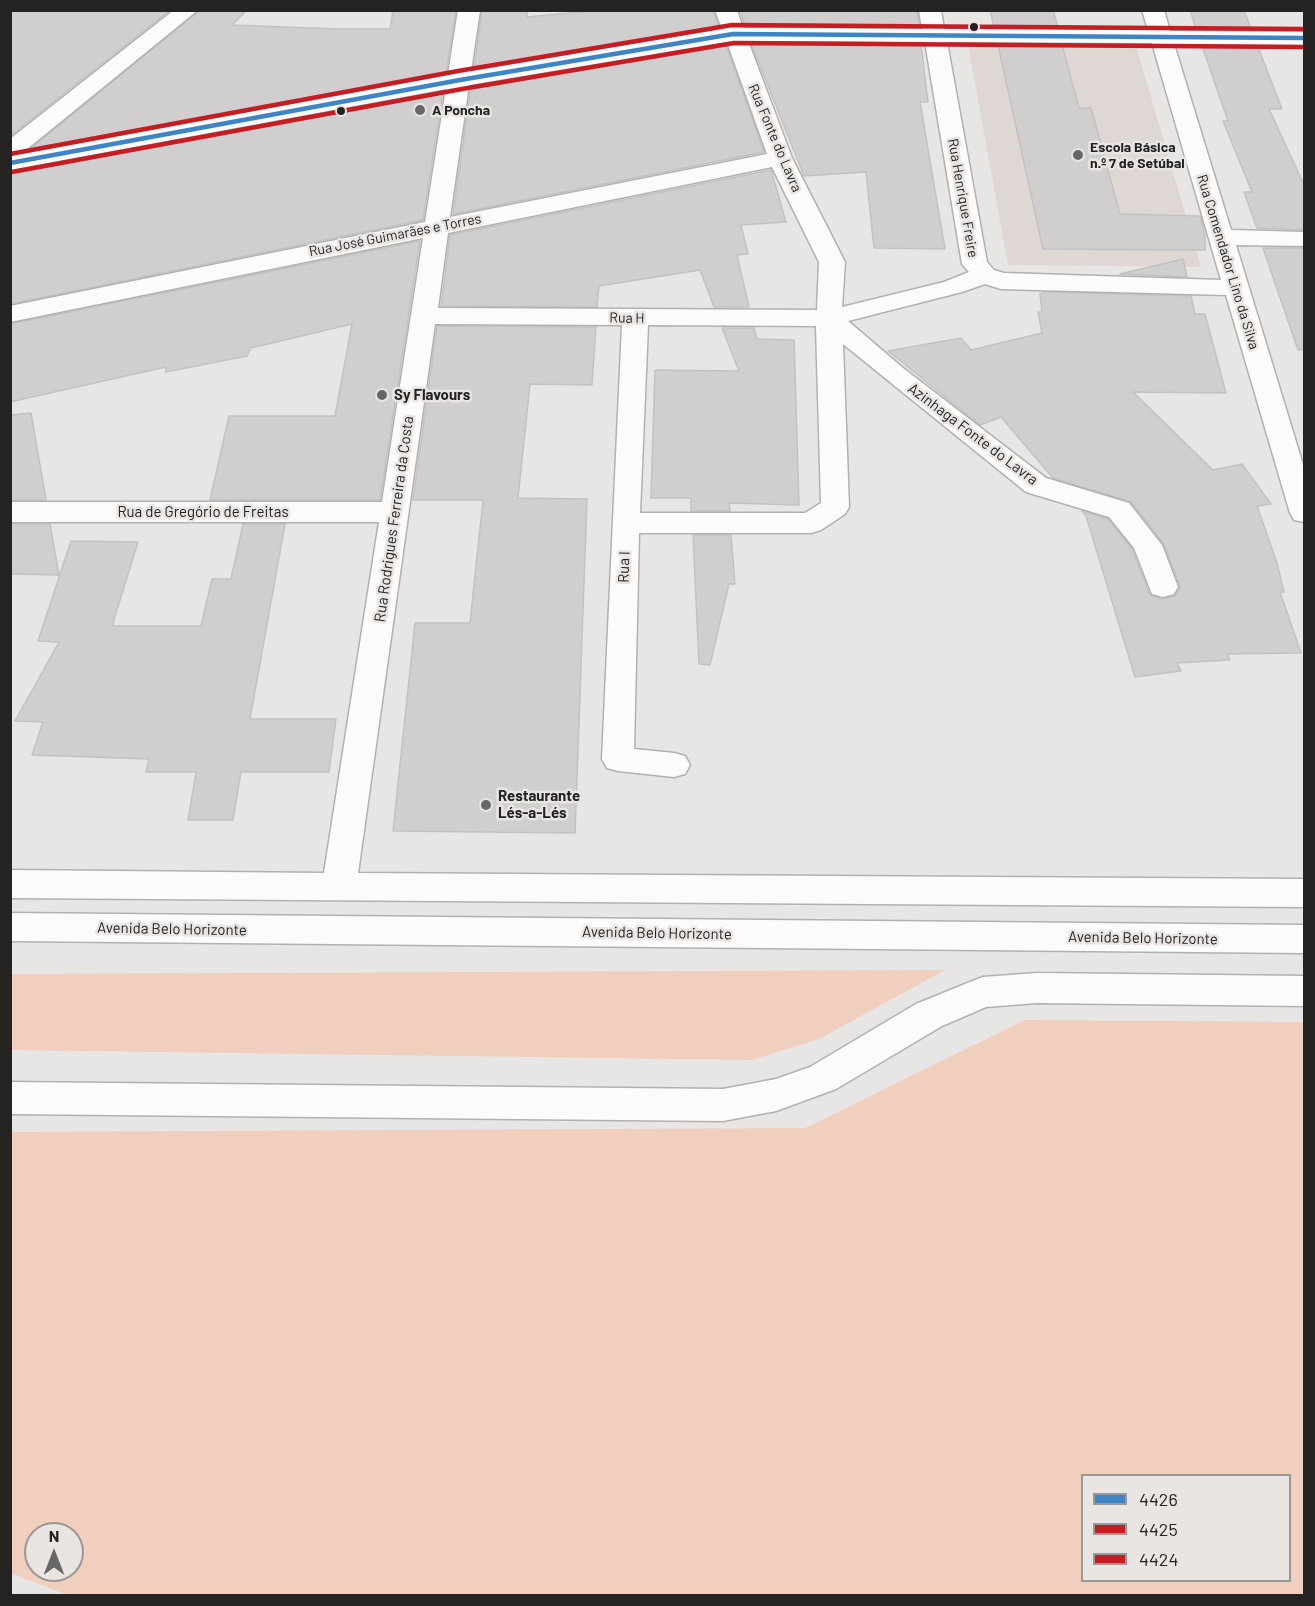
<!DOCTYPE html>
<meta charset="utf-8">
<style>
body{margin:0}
#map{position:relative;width:1315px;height:1606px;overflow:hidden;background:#e8e6e4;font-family:Barlow,sans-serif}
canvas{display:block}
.frame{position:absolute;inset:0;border:12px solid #242322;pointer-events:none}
.legend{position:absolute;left:1081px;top:1474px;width:210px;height:108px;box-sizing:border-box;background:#e9e5e3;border:2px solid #9a9796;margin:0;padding:8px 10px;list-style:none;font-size:18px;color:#242322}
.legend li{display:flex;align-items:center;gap:12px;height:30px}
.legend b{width:30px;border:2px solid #9a9796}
.north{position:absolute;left:24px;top:1522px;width:60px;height:60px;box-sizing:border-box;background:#e9e5e3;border:2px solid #9a9796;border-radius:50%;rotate:0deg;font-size:16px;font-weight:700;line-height:24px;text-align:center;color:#242322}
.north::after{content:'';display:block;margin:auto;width:21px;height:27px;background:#696766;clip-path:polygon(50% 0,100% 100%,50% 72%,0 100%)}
</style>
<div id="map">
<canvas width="1315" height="1606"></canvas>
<div class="frame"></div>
<ul class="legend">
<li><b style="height:8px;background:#3d85c6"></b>4426</li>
<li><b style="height:8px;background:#c61d23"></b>4425</li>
<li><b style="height:8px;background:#c61d23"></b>4424</li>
</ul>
<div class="north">N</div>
</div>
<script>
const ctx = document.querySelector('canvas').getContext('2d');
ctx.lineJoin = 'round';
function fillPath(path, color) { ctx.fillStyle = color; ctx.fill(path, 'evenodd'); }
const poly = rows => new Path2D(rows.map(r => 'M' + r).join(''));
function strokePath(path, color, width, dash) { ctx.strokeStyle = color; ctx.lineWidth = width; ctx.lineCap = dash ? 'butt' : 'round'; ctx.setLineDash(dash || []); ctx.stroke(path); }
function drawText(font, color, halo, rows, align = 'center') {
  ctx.font = font + ' Barlow,sans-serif'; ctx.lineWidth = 5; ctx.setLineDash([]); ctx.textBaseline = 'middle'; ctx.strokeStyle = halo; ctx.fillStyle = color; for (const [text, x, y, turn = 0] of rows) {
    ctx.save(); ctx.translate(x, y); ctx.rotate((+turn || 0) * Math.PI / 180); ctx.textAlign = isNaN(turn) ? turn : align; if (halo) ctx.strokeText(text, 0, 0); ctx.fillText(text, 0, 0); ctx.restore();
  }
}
const built = poly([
 [968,45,1136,46,1201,267,1008,265]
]);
const green = poly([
 [945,970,819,1039,752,1060,11,1050,11,974],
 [1025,1020,1304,1022,1304,1595,70,1596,11,1573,11,1132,805,1128],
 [1082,1476,1290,1476,1290,1580,1082,1580],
 [36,1534,72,1534,72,1570,36,1570]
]);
const building = poly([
 [10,10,170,10,10,136,10,10],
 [200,10,247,10,232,25,338,29,390,29,393,10,456,10,446,73,29,150,200,10],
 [482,10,527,10,527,17,600,10,713,10,719,27,474,68,482,10],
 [740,10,917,10,919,27,745,26,740,10],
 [990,10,1053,10,1058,27,994,27,990,10],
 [1190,10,1244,10,1251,29,1196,29,1190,10],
 [751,43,921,44,928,102,920,102,945,249,874,248,866,172,804,176,751,43],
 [726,45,764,152,453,214,471,87,726,45],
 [998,45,1062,45,1079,108,1091,108,1120,214,1200,216,1205,235,1205,250,1043,249,998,45],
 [1202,46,1258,47,1282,109,1269,109,1305,187,1305,230,1257,228,1244,192,1252,192,1223,121,1228,121,1202,46],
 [443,92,423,220,10,304,10,172,443,92],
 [771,170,786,222,741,225,748,254,737,255,749,307,714,307,700,270,599,286,597,307,441,306,450,235,771,170],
 [420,241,380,500,210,500,229,416,335,416,352,324,251,348,247,356,166,372,166,367,10,402,10,324,420,241],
 [1263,248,1305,248,1305,349,1298,350,1263,248],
 [1183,259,1187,277,1120,274,1183,259],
 [1046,292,1191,296,1195,314,1205,314,1226,393,1133,392,1213,470,1242,464,1271,504,1257,506,1277,563,1284,592,1280,592,1301,653,1227,654,1230,660,1177,663,1181,671,1135,677,1086,516,1082,511,1108,519,1132,549,1150,595,1162,599,1175,596,1180,586,1164,544,1131,502,1053,478,1001,417,980,425,888,351,961,338,971,350,1042,333,1038,312,1042,312,1040,294,1046,292],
 [437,326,596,327,592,385,530,384,518,498,587,499,575,833,393,831,415,623,470,623,483,500,413,500,437,326],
 [722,328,754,328,757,339,794,340,799,505,729,503,730,511,691,511,691,498,651,498,655,370,739,371,722,328],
 [31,413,46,500,10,500,10,415,31,413],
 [10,524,50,524,59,575,10,574,10,524],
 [243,524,285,524,250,719,336,719,329,772,241,772,233,820,188,820,196,772,146,772,149,759,32,755,43,722,15,721,59,642,38,641,71,541,138,542,112,626,201,626,212,579,231,579,243,524],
 [693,535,731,535,735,584,729,584,710,665,699,664,693,535]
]);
const minor = poly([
 [174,10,198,10,21,154,448,75,458,10,480,10,471,71,722,29,715,10,737,10,743,28,922,29,919,10,941,10,944,29,1148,30,1142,10,1164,10,1170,31,1304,32,1304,45,1174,44,1231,230,1304,232,1304,246,1236,245,1304,468,1304,522,1294,520,1290,513,1226,295,1001,289,985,284,962,292,848,321,903,368,1046,478,1129,503,1162,545,1178,587,1174,594,1163,597,1152,594,1134,548,1109,517,1026,492,843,344,849,507,845,514,821,530,811,533,639,533,634,749,674,753,685,756,690,765,685,774,674,777,618,771,607,768,602,759,622,325,435,324,358,873,1304,879,1304,907,10,898,10,870,324,873,379,522,10,522,10,502,382,502,423,238,10,322,10,306,425,222,446,89,10,170,10,139,174,10],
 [748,41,925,42,962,264,969,272,944,282,842,307,845,262,792,158,748,41],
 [727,42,767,154,450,217,469,85,727,42],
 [947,42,1152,43,1221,280,1004,273,994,270,987,262,947,42],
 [772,167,819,262,817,310,438,308,448,233,772,167],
 [648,325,816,326,821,503,805,513,640,513,648,325],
 [10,913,1304,925,1304,953,10,941,10,913],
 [1037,973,1304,976,1304,1006,1037,1003,986,1007,942,1026,836,1089,776,1111,723,1121,10,1114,10,1082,723,1089,776,1079,810,1067,916,1004,970,982,983,977,1037,973]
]);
const bus1 = poly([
 [10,163,460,80,733,34,1304,38]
]);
const bus2 = poly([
 [12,172,462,89,734,43,1304,47]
]);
const bus3 = poly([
 [10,154,458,71,732,25,1304,29]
]);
const markers = [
 [974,27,5,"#242322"],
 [420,110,6,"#696766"],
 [341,111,5,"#242322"],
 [1078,155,6,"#696766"],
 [382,395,6,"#696766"],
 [486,805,6,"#696766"]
];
const farPoinames = [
 ["A Poncha",432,110],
 ["Escola Básica",1090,147],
 ["n.º 7 de Setúbal",1090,163]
];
const farStreetnames = [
 ["Rua Fonte do Lavra",775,138,67],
 ["Rua Henrique Freire",963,198,80],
 ["Rua José Guimarães e Torres",395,235,-11],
 ["Rua Comendador Lino da Silva",1228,262,73],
 ["Rua H",627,318,1]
];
const poiNames = [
 ["Sy Flavours",394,395],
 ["Restaurante",498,796],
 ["Lés-a-Lés",498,813]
];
const streetNames = [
 ["Azinhaga Fonte do Lavra",973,434,37],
 ["Rua de Gregório de Freitas",203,512],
 ["Rua Rodrigues Ferreira da Costa",394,519,-82],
 ["Rua I",624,567,-88],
 ["Avenida Belo Horizonte",172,929,1],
 ["Avenida Belo Horizonte",657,933,1],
 ["Avenida Belo Horizonte",1143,938,1]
];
fillPath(built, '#ded7d4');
fillPath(green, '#f0cfbf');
fillPath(building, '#d0cece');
strokePath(building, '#c4c2c1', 1.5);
strokePath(minor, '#b3b1b0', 3);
fillPath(minor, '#fcfbfb');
strokePath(bus1, '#3d85c6', 4.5);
strokePath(bus2, '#c61d23', 4.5);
strokePath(bus3, '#c61d23', 4.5);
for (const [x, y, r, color] of markers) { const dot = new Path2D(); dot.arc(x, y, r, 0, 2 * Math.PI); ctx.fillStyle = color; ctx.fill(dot); strokePath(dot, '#e9e5e3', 2); }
drawText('bold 14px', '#242322', '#e9e5e3', farPoinames, 'left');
drawText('14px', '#242322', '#e9e5e3', farStreetnames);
drawText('bold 15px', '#242322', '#e9e5e3', poiNames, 'left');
drawText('15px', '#242322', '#e9e5e3', streetNames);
</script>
